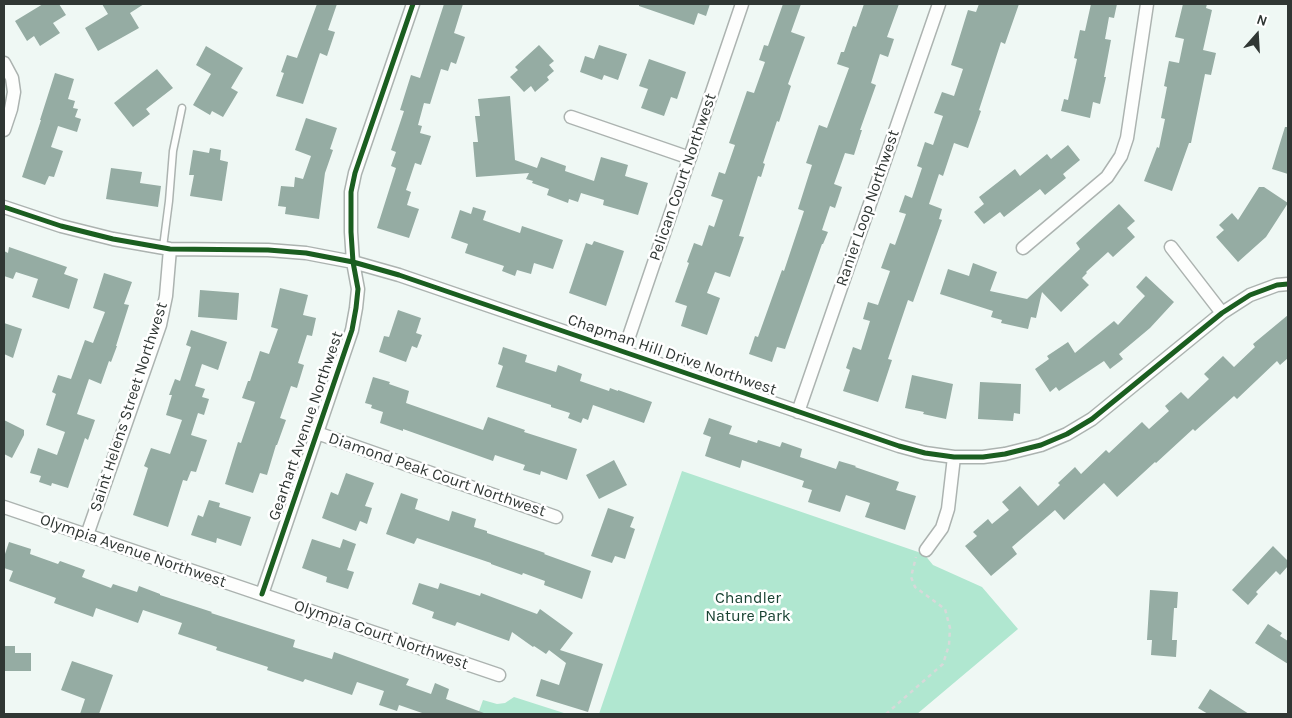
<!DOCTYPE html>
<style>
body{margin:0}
#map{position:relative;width:1292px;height:718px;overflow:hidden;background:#eff8f4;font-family:Karla,sans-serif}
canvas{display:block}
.frame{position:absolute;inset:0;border:5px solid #303734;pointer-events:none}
.north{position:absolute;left:1232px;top:10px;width:50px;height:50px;-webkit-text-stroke:4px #fff;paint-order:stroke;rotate:19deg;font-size:14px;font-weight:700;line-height:20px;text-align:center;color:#303734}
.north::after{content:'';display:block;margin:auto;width:18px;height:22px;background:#303734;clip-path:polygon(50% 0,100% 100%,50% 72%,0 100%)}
</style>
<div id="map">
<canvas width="1292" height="718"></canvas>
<div class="frame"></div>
<div class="north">N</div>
</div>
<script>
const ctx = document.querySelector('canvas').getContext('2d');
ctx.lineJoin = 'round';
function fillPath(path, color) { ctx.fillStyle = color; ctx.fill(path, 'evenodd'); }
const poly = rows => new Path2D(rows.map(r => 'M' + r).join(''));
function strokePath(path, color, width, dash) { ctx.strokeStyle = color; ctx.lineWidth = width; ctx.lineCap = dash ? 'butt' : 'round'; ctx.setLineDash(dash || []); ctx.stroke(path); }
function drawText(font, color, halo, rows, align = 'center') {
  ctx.font = font + ' Karla,sans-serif'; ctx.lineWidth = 5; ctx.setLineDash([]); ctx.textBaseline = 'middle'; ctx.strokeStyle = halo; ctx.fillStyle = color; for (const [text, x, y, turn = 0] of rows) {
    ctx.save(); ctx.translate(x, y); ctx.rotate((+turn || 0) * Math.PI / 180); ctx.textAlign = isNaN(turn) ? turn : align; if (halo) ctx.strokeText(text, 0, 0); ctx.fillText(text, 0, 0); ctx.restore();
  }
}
const forest = poly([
 [682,471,924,554,933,565,982,587,1018,629,917,714,599,714],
 [514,697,567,714,478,714,483,700,497,704,505,703]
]);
const building = poly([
 [43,4,59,4,66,15,53,23,60,33,40,46,34,36,27,41,15,21],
 [102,4,144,4,130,13,139,28,98,51,85,28,108,14],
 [317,4,337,4,328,30,335,32,327,56,320,53,303,104,276,96,284,73,281,72,287,55,297,58],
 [444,4,463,4,454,33,465,37,456,64,451,62,448,71,441,69,430,104,424,103,418,125,422,126,420,133,431,136,421,165,415,163,406,190,411,192,407,205,419,209,409,238,377,228,396,168,391,166,396,152,391,150,404,111,400,110,411,75,420,78],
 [639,4,710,4,706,16,698,13,694,25,639,6],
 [783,4,801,4,791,32,805,37,788,84,791,86,779,122,777,121,763,163,765,164,761,177,758,176,739,236,744,237,730,277,715,272,707,293,720,298,707,335,681,326,687,306,675,302,689,263,687,262,694,243,702,246,709,225,714,227,723,200,711,196,719,172,725,174,735,145,729,143,747,91,754,93,765,62,759,60,764,45,768,46],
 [864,4,899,4,887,37,894,39,888,57,880,54,871,83,876,85,860,130,862,130,854,155,845,153,834,184,842,187,835,208,830,206,822,230,828,232,823,244,822,244,785,349,777,347,772,362,749,354,755,336,758,337,782,270,784,271,804,211,798,209,812,165,806,163,819,125,827,128,849,68,837,64,841,52,844,52,853,26,856,27],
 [979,4,1019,4,1005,44,1001,42,979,110,981,111,968,148,954,143,943,176,939,174,929,204,942,209,939,219,942,220,913,302,908,300,888,359,892,360,878,402,843,391,850,370,846,368,853,347,861,350,870,321,863,319,868,302,878,305,890,271,881,268,890,243,895,245,906,214,899,212,905,195,912,198,922,168,917,166,925,142,933,145,943,116,934,113,942,92,954,96,963,69,951,65,968,10,976,12],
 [1091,4,1117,4,1114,18,1109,17,1105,39,1111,40,1104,77,1106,77,1100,104,1093,102,1090,118,1061,111,1064,99,1068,100,1077,59,1074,58,1080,30,1085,31],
 [1183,4,1207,4,1206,8,1212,10,1203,50,1216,53,1211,75,1205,74,1191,143,1189,143,1172,191,1144,181,1157,147,1159,148,1165,119,1161,118,1167,87,1164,86,1169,61,1179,63,1184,39,1175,37],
 [539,45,554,61,549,65,554,71,547,77,549,80,535,92,531,86,524,92,510,77,518,70,515,67],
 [599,45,627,54,618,80,604,75,602,80,580,72,585,56,594,59],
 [206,46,243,68,231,88,238,92,223,117,212,111,210,115,193,105,211,74,196,65],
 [649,59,686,72,677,99,671,97,664,116,641,108,648,89,639,86],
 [157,69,173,88,146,109,150,114,133,127,114,103],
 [55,73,74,79,68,99,75,101,73,108,78,109,75,117,81,119,77,132,58,126,51,147,63,151,54,177,49,176,45,185,22,177,41,120,40,120],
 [510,96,515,160,537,168,541,157,566,166,565,171,594,181,601,157,628,165,625,176,648,183,638,215,603,205,604,200,581,193,578,202,569,199,568,203,547,195,549,189,532,183,533,181,526,179,529,173,476,177,473,142,478,142,475,116,480,116,478,99],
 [306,118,337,128,330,149,333,150,325,173,319,219,285,214,286,207,278,206,281,186,294,187,295,177,303,179,311,156,295,150],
 [1285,127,1288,127,1288,174,1272,169],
 [1068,145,1080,160,1063,174,1066,178,1045,195,1040,189,1004,217,1000,212,984,224,974,212,984,204,979,197,1015,169,1020,176,1047,154,1051,159],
 [210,148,221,150,220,160,228,162,222,201,190,196,194,175,189,175,193,150,209,153],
 [111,168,142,172,140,183,161,186,158,207,106,199],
 [1259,187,1264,187,1288,203,1266,237,1238,262,1216,237,1224,230,1219,225,1232,213,1238,220],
 [1119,204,1135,221,1127,228,1135,237,1113,257,1108,252,1086,272,1087,273,1082,278,1089,285,1061,312,1042,292,1036,318,1031,317,1028,329,1001,323,1002,320,991,317,993,311,940,294,948,269,969,276,973,263,997,272,990,291,1027,299,1080,249,1076,243],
 [473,207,486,211,483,220,520,233,522,226,563,240,553,269,534,263,531,274,517,270,515,276,502,271,504,266,465,253,468,244,451,238,460,210,471,214],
 [594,241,624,251,606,306,569,293,586,243,592,245],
 [9,247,67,267,64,274,78,279,69,309,32,297,38,279,16,272,13,279,4,276,4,251,8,253],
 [104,273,132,282,124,304,129,305,116,346,117,346,111,362,109,361,101,384,89,379,77,414,95,420,88,440,85,438,68,488,52,483,51,486,39,482,41,476,30,473,38,448,57,455,65,432,46,425,56,394,52,392,58,375,71,379,85,340,93,343,105,312,93,308],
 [1146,276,1174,302,1150,328,1119,354,1123,359,1110,369,1104,361,1059,391,1056,387,1050,392,1035,369,1049,359,1047,356,1068,342,1075,353,1114,321,1118,325,1145,296,1136,287],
 [280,288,308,295,303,315,316,318,312,336,307,335,298,363,304,365,297,388,291,386,280,418,286,420,277,445,276,445,267,475,260,473,253,493,225,484,238,442,241,443,255,402,242,398,248,381,250,381,260,351,269,354,278,329,271,327],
 [200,290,239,293,237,320,198,317],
 [398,310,421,318,416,333,422,335,417,348,412,346,406,362,379,352,384,336,389,337],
 [1288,315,1288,358,1280,365,1277,361,1237,399,1234,396,1195,431,1193,429,1156,463,1155,462,1117,497,1104,483,1064,520,1055,510,1012,547,1017,554,991,576,965,546,977,536,973,532,988,519,992,524,1009,510,1002,502,1020,486,1038,506,1060,485,1058,483,1075,467,1081,474,1106,450,1109,453,1142,422,1149,429,1169,411,1165,406,1181,392,1188,399,1209,379,1204,374,1223,356,1234,367,1255,347,1253,344],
 [4,323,22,329,13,358,4,354],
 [191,330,227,342,218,370,202,364,195,386,205,389,202,397,209,399,204,415,198,413,191,435,207,440,196,472,191,471,187,481,183,480,168,527,133,515,148,468,144,466,151,448,170,454,182,420,166,415,172,395,169,395,175,379,180,381,191,347,186,345],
 [503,347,527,355,525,362,556,372,558,365,582,374,580,381,609,391,610,388,618,391,618,390,652,402,644,423,593,405,588,420,583,418,581,423,568,418,570,413,551,407,551,405,496,387,503,366,498,364],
 [912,375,953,384,946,419,923,414,924,412,905,408],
 [373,377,390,382,389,384,409,391,406,403,483,430,488,417,525,430,524,432,577,449,567,480,541,471,540,475,523,470,525,465,495,455,493,461,403,429,403,431,380,423,383,412,371,408,372,405,365,403],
 [980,382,1021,384,1020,414,1014,413,1013,421,978,419],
 [709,418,732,426,729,434,757,443,758,440,780,447,782,442,802,449,800,457,836,469,839,461,856,466,855,467,899,482,896,490,916,496,905,530,865,517,870,503,846,495,840,512,808,502,812,490,802,487,804,481,742,460,740,468,705,456,711,437,703,434],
 [4,420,24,430,24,435,12,458,4,454],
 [614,460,627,485,599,499,586,475],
 [346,473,374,483,365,506,372,508,367,524,360,521,356,531,322,518,331,492,338,495],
 [401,493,418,499,415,509,449,521,452,511,476,519,474,527,487,531,487,533,545,553,544,554,591,571,582,599,544,585,545,581,523,573,522,575,491,564,491,563,417,538,414,544,386,534],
 [209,500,220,503,219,507,251,517,241,546,217,538,216,543,191,535,198,515,203,517],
 [608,508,634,517,630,527,635,529,625,559,615,556,612,563,591,556],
 [312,539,340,548,343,539,356,544,347,570,354,572,348,589,326,582,327,577,302,568],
 [9,542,31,549,30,554,58,564,60,561,85,570,82,577,111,588,113,584,137,592,139,586,160,594,160,595,212,612,211,613,295,640,293,647,332,659,334,652,409,679,406,685,431,694,435,683,449,689,446,699,484,713,484,714,425,714,399,705,397,711,379,705,384,691,357,682,352,695,305,679,303,682,267,670,268,667,216,650,217,647,178,634,182,623,143,610,138,623,96,608,93,617,54,603,56,598,9,581,13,571,4,568,4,557],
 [1273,546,1288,561,1288,566,1280,575,1276,571,1256,592,1258,594,1248,605,1232,590],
 [419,583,438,589,440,583,480,596,481,593,537,614,540,609,573,633,560,650,603,664,588,712,536,696,541,679,559,685,566,663,549,650,546,654,534,646,533,647,512,632,509,641,457,622,455,626,432,618,434,612,412,604],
 [1150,590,1178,592,1177,608,1174,608,1172,640,1177,640,1176,657,1151,655,1152,640,1147,640],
 [1268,624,1282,633,1280,636,1288,641,1288,664,1255,643],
 [4,646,15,646,15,653,31,653,31,671,4,671],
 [72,661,113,675,99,714,80,714,85,699,61,690],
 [1210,689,1249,714,1208,714,1198,708]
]);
const path = poly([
 [886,714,943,664,949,645,950,628,945,609,915,587,911,577,916,557]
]);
const service = poly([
 [163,247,169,201,173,151,182,108]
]);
const minor = poly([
 [4,63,12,78,14,92,11,109,4,130],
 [571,117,690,158],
 [4,207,61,226,113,239,170,249,268,250,306,253,353,262,399,275,899,446,925,453,954,457,983,457,1005,454,1041,445,1067,434,1092,419,1222,313,1250,295,1277,285,1288,284],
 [1171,247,1222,313],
 [1023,248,1107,177,1121,156,1127,138,1147,4],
 [624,351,742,4],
 [798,412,939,4],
 [317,433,556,517],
 [4,507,499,675],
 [87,535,160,325,166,296,170,249],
 [926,550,942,528,948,509,954,457],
 [262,594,352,330,356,308,358,289,353,262,351,232,351,192,355,173,413,4]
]);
const cycleway = poly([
 [4,207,61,226,113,239,170,249,268,250,306,253,353,262,399,275,899,446,925,453,954,457,983,457,1005,454,1041,445,1067,434,1092,419,1222,313,1250,295,1277,285,1288,284],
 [262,594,352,330,356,308,358,289,353,262,351,232,351,192,355,173,413,4]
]);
const streetNames = [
 ["Pelican Court Northwest",683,177,-71],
 ["Ranier Loop Northwest",868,208,-71],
 ["Chapman Hill Drive Northwest",672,355,19],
 ["Saint Helens Street Northwest",129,407,-72],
 ["Gearhart Avenue Northwest",306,426,-71],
 ["Diamond Peak Court Northwest",437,475,19],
 ["Olympia Avenue Northwest",133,551,19],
 ["Olympia Court Northwest",381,635,19]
];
const parkNames = [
 ["Chandler",748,598],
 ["Nature Park",748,616]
];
fillPath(forest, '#b0e7d0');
fillPath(building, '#95aca3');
strokePath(service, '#acb3b0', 9);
strokePath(minor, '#acb3b0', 15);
strokePath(path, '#d7d9d9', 2.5, [4, 4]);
strokePath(service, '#fdfefd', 6);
strokePath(minor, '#fdfefd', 12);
strokePath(cycleway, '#1b5e20', 5);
drawText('16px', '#303734', '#fff', streetNames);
drawText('16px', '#194232', '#fff', parkNames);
</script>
